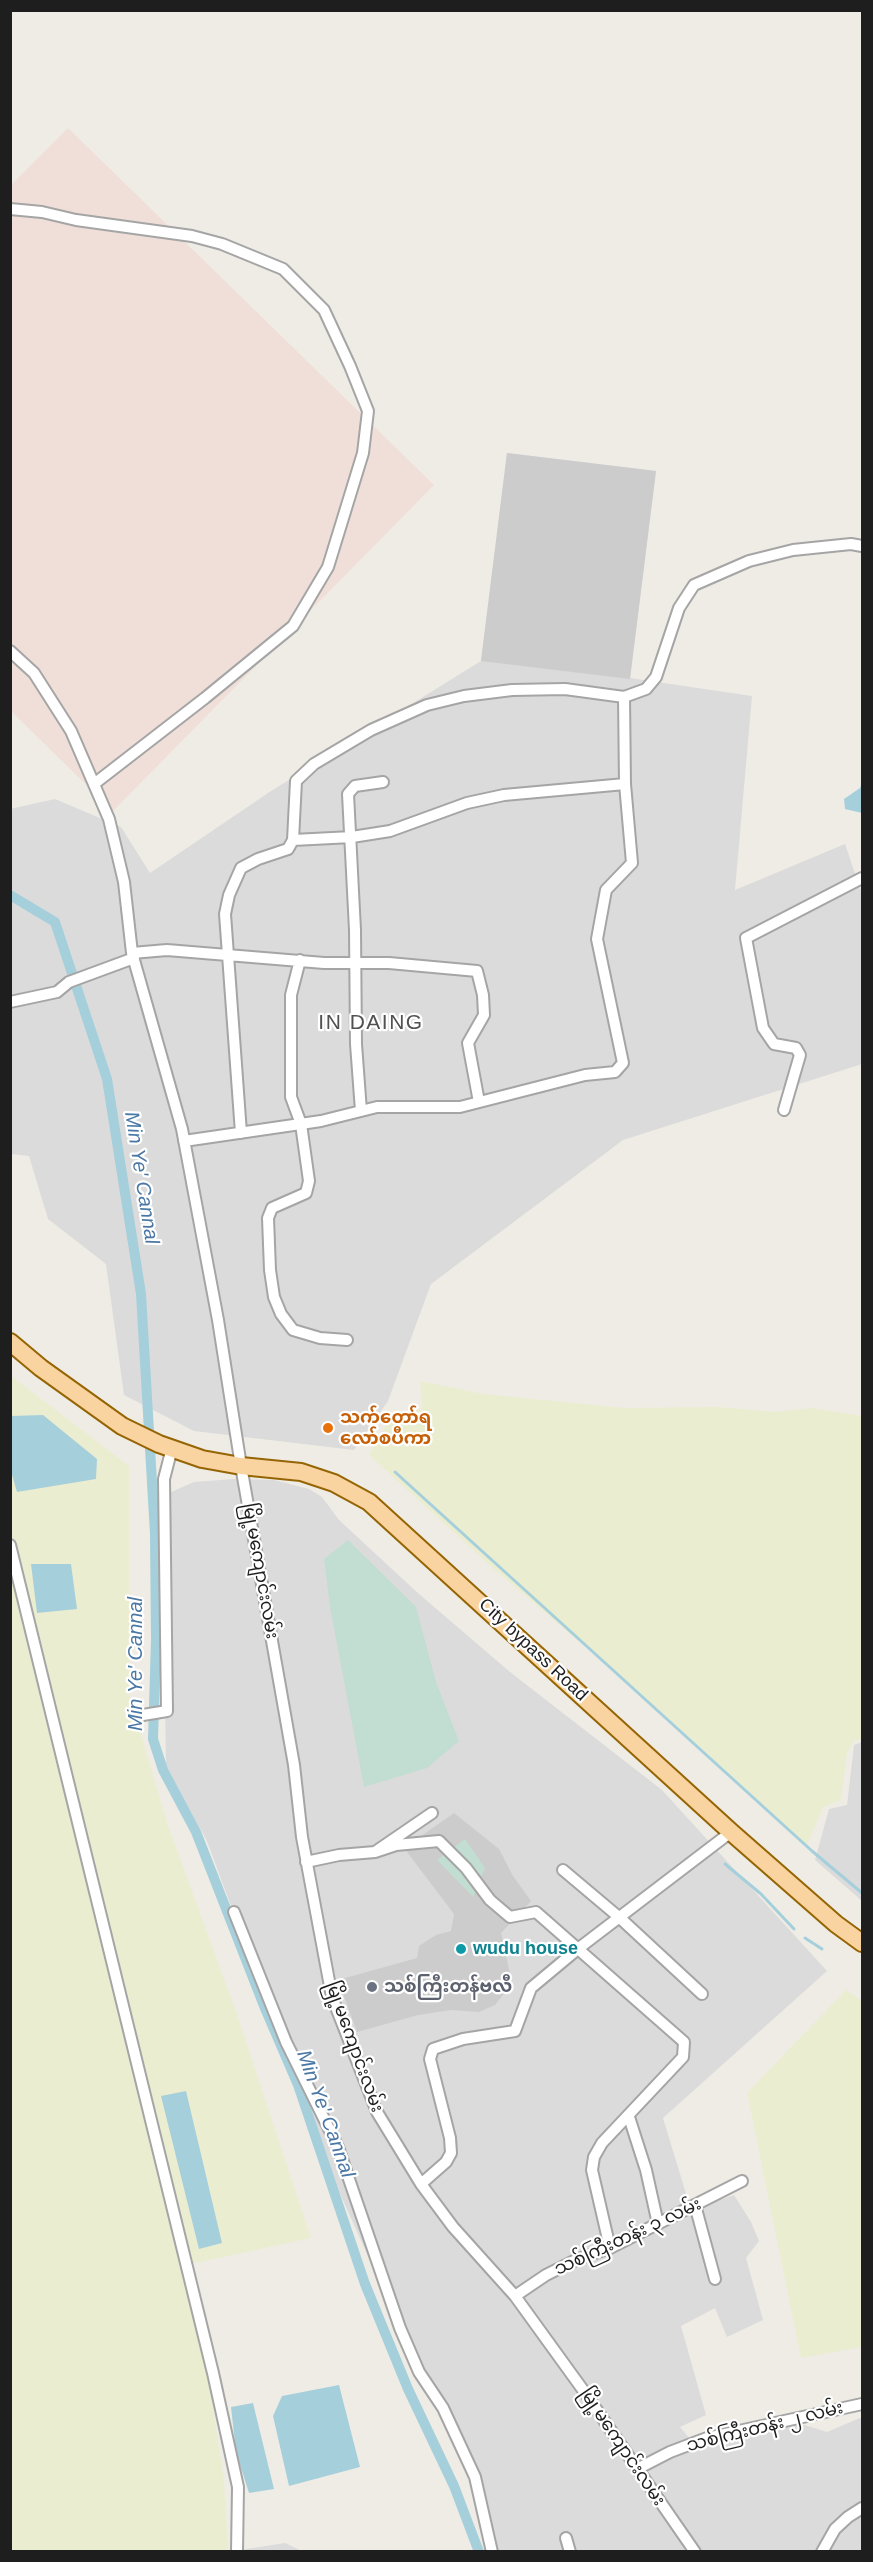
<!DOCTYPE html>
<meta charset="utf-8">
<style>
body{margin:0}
#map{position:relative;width:873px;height:2562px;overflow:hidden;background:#efece5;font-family:Arial,sans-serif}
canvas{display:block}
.frame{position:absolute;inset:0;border:12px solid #1e1e1e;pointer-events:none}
</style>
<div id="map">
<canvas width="873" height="2562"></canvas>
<div class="frame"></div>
</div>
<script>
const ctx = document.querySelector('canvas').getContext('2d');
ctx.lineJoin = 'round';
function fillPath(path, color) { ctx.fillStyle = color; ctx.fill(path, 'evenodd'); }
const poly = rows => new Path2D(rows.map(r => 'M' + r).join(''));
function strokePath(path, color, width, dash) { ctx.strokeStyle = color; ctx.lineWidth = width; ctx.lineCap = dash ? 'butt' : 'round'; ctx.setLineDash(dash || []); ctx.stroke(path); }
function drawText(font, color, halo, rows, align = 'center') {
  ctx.font = font + ' Arial,"Noto Sans Myanmar",sans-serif'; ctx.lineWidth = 4.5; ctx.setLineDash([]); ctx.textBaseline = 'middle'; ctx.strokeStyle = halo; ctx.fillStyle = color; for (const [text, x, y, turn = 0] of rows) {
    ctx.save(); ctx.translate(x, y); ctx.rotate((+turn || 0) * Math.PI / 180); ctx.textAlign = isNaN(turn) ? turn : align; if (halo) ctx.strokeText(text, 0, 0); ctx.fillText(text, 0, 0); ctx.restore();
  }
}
const residential = poly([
 [507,453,656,471,630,678,752,696,735,890,845,844,862,894,862,1064,623,1140,431,1284,388,1401,354,1450,194,1431,124,1395,106,1264,48,1219,29,1156,11,1154,10,809,55,799,121,827,150,873,271,791,481,661],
 [234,1479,274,1480,309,1489,322,1497,339,1520,419,1594,510,1672,662,1790,827,1971,663,2118,691,2210,734,2195,751,2222,759,2241,746,2258,763,2320,727,2337,715,2308,681,2326,706,2415,680,2427,690,2439,795,2422,827,2432,862,2417,862,2551,491,2551,475,2501,475,2477,396,2319,321,2151,207,1841,166,1768,162,1496,194,1482],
 [862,1742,862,1901,815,1860,829,1809,847,1805,854,1745],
 [285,2543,302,2551,234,2552,234,2551]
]);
const religious = poly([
 [507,453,656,471,630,679,481,661],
 [454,1813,499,1849,513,1876,531,1901,501,1933,512,1983,495,2005,479,2012,451,2010,418,2015,357,2032,338,1980,417,1958,419,1946,436,1935,451,1931,454,1914,404,1848]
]);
const military = poly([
 [68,128,434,485,113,811,11,711,10,186]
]);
const farmland = poly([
 [10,1375,129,1466,129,1693,167,1823,235,2009,311,2238,191,2264,224,2481,228,2551,11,2551],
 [420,1381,483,1394,625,1408,718,1407,774,1412,812,1408,862,1416,862,1739,854,1741,847,1753,841,1800,823,1807,807,1845,648,1700,495,1570,369,1455,388,1422,422,1408],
 [846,1990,862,2001,862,2347,801,2358,747,2093]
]);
const wetland = poly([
 [348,1540,416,1607,436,1682,459,1741,427,1768,364,1787,330,1607,324,1559],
 [465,1839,485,1868,473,1897,437,1860]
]);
const water = poly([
 [862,783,862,813,845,809,844,799,860,788],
 [43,1415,97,1459,96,1479,17,1492,11,1471,11,1416],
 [31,1564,71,1564,77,1609,37,1613],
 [186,2091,222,2243,199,2249,161,2096],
 [339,2385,360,2467,289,2486,273,2416,282,2396],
 [253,2403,274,2489,249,2493,236,2452,231,2407]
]);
const stream = poly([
 [395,1472,812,1851,862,1893],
 [725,1864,761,1894,794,1929],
 [805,1938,822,1949]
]);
const canal = poly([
 [10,895,55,922,107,1079,141,1294,155,1534,156,1639,153,1739,163,1770,196,1832,264,2006,298,2085,365,2284,408,2389,454,2486,479,2552]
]);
const street = poly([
 [10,209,42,212,76,220,192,236,222,244,283,269,324,310,350,366,368,411,363,453,328,567,293,626,205,698,94,784],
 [10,651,34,673,71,731,109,819,124,882,132,953,182,1129,218,1320,241,1466,294,1765,302,1837,332,1997,377,2112,421,2184,453,2227,515,2296,583,2390,695,2552],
 [293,840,352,837,390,831,467,803,504,795,625,784],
 [132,953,167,950,324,963,389,963,477,971,483,995,484,1015,468,1043,479,1102],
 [300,960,291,995,291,1097,301,1124,309,1181,306,1193,272,1208,268,1218,270,1270,274,1297,281,1314,293,1330,320,1338,347,1340],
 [10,1002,57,992,69,982,134,958],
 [784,1110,800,1055,796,1048,774,1044,763,1028,746,938,862,878],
 [361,1111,356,1044,355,930,348,794,355,786,383,782],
 [241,1133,225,914,229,895,241,868,258,859,288,849,293,840,296,781,314,764,371,730,427,705,464,696,512,690,565,689,624,697,646,689,656,677,679,608,694,585,749,561,793,550,851,544,862,546],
 [184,1141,321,1121,377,1107,460,1107,585,1075,615,1072,623,1063,597,939,606,890,632,863,625,784,624,697],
 [10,1545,213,2373,238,2487,237,2552],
 [143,1715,167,1711,164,1479,172,1448],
 [375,1852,396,1845,439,1841,466,1868,490,1900,510,1917,536,1912,684,2042,683,2057,602,2143,594,2157,592,2170,610,2248],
 [306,1862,339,1855,375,1852,432,1813],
 [563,1870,620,1918,702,1994],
 [234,1912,286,2042,338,2147,400,2328,419,2372,443,2408,475,2477,492,2552],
 [629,2117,646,2170,658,2224],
 [421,2184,446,2162,451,2153,450,2138,430,2059,433,2049,463,2039,515,2031,531,1988,579,1948,731,1832],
 [695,2205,715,2279],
 [515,2296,546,2275,578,2259,610,2248,742,2181],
 [637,2469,670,2452,707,2438,862,2404],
 [566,2538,570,2552],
 [822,2552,835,2529,848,2517,862,2508]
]);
const primary = poly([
 [10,1342,41,1368,122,1426,159,1444,202,1459,241,1466,301,1472,334,1483,369,1502,731,1832,836,1924,862,1943]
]);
const markers = [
 [328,1428,6,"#e8710a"],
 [461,1949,6,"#0f9aa8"],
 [372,1987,6,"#6b7280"]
];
const foodNames = [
 ["သက်တော်ရ",340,1418],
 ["လော်စပီကာ",340,1439]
];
const streetNames = [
 ["မြို့မကျောင်းလမ်း",260,1571,80],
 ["City bypass Road",533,1650,43],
 ["မြို့မကျောင်းလမ်း",354,2047,70],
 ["သစ်ကြီးတန်း ၃ လမ်း",628,2237,-25],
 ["သစ်ကြီးတန်း ၂ လမ်း",765,2427,-14],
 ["မြို့မကျောင်းလမ်း",622,2447,56]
];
const cultureNames = [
 ["wudu house",473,1949]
];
const worshipNames = [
 ["သစ်ကြီးတန်ဗလီ",384,1987]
];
const waterNames = [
 ["Min Ye' Cannal",141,1178,81],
 ["Min Ye' Cannal",136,1664,-90],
 ["Min Ye' Cannal",325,2114,70]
];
const quarterNames = [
 ["IN DAING",371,1023]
];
fillPath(residential, '#dcdbdb');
fillPath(religious, '#ccc');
fillPath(military, '#f0dfd8');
fillPath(farmland, '#ebedd1');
fillPath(wetland, '#c2ddd1');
fillPath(water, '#a6cfdc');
strokePath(stream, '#a6cfdc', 3);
strokePath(canal, '#a6cfdc', 10);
strokePath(street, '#a5a5a5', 14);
strokePath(primary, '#956504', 20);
strokePath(street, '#fff', 10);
strokePath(primary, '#f9d3a0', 16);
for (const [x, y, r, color] of markers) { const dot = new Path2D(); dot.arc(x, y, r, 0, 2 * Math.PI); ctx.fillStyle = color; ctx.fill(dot); strokePath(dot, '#fff', 2); }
drawText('bold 18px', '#c56008', '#fff', foodNames, 'left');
drawText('18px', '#1e1e1e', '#fff', streetNames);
drawText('bold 18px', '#0d838f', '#fff', cultureNames, 'left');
drawText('bold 18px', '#5b616d', '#fff', worshipNames, 'left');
drawText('italic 20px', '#4a77a4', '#fff', waterNames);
ctx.letterSpacing = '1.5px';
drawText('21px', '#515151', '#fff', quarterNames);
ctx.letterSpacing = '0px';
</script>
